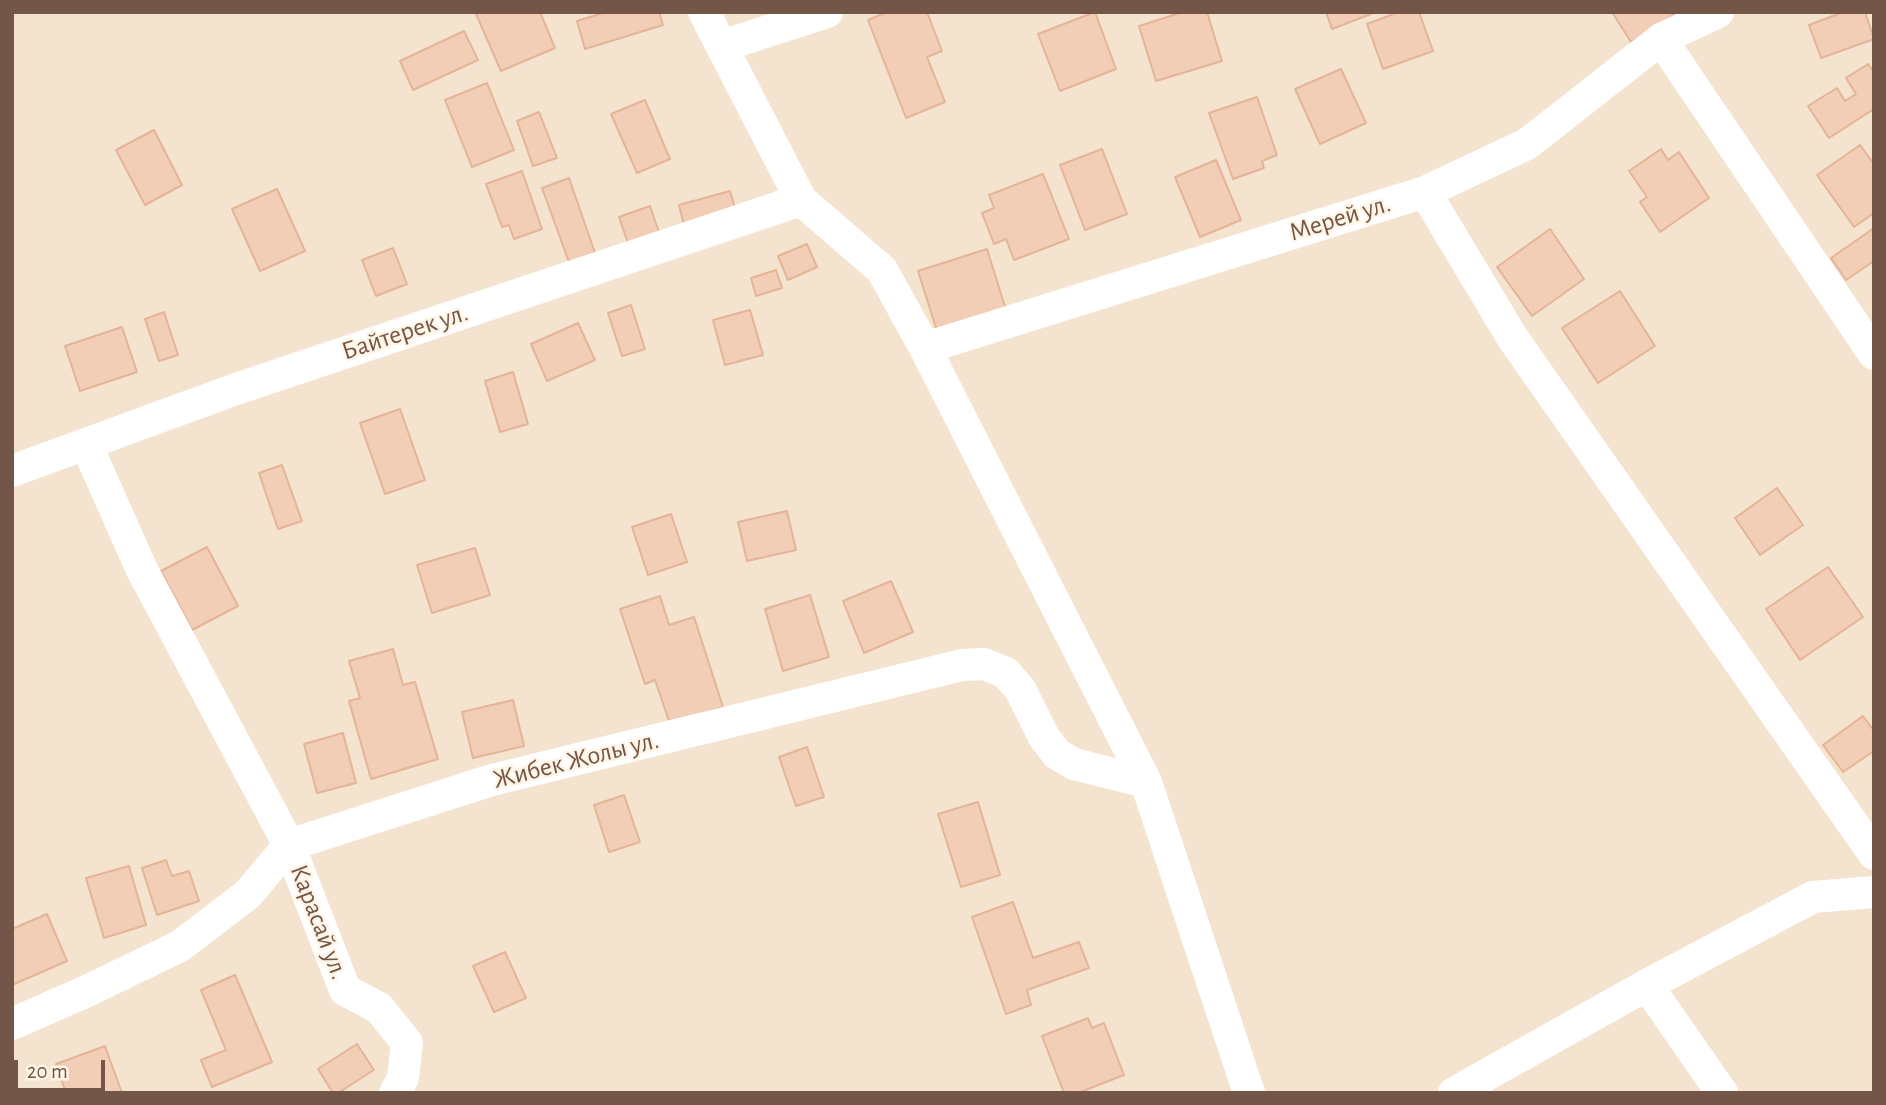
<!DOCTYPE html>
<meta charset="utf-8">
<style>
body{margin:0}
#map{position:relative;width:1886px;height:1105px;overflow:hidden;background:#fcf1e0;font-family:"Alegreya Sans",sans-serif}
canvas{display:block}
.frame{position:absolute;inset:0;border:14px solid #735647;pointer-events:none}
.scale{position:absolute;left:14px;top:1060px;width:91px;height:32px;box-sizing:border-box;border:4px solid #735647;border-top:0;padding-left:9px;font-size:21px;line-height:24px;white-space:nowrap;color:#735647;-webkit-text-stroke:5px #fff5e6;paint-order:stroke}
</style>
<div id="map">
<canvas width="1886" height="1105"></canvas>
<div class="frame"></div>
<div class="scale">20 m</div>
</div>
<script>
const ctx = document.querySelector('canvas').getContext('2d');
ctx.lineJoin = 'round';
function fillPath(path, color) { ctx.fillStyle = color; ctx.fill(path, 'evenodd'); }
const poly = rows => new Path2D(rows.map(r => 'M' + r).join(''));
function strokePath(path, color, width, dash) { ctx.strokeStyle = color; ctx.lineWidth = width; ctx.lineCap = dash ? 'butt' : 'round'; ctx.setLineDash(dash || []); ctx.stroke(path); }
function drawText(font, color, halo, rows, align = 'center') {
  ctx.font = font + ' "Alegreya Sans",sans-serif'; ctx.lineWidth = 5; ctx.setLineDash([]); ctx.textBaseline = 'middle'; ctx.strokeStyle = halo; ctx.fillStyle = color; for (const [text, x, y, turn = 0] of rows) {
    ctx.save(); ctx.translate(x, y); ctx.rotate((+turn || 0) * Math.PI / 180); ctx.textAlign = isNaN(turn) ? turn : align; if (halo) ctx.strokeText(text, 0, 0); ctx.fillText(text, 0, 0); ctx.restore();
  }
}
const residential = poly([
 [12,12,1874,12,1874,1093,12,1093]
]);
const building = poly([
 [480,12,540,12,555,48,501,71,476,14,480,12],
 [606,12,659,12,663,25,585,49,577,21,606,12],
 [887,12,927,12,942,51,927,57,945,102,906,118,868,20,887,12],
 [1095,12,1116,69,1060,91,1038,34,1095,12],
 [1183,12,1207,12,1222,61,1156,81,1139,26,1183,12],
 [1326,12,1376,12,1332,29,1326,12],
 [1399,12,1419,12,1433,51,1383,69,1367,24,1399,12],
 [1612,12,1678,12,1631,42,1612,12],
 [1843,12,1865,12,1874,39,1821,58,1809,25,1843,12],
 [464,31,478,60,413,90,400,61,464,31],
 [1868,64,1874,72,1874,109,1829,138,1808,106,1837,88,1845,101,1856,94,1846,78,1868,64],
 [1341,69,1366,123,1320,144,1295,89,1341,69],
 [487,83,514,150,472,167,445,100,487,83],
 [1257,97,1277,155,1262,161,1264,168,1233,179,1209,113,1257,97],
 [645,100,670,159,637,173,611,114,645,100],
 [539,112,557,158,533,166,517,121,539,112],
 [154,130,182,185,145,205,116,150,154,130],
 [1860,145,1874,164,1874,213,1854,227,1817,175,1860,145],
 [1102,149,1127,214,1085,230,1060,165,1102,149],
 [1661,149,1668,160,1679,152,1709,198,1660,232,1640,202,1647,197,1629,171,1661,149],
 [1216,160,1241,220,1200,237,1175,177,1216,160],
 [522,171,542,229,514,239,509,225,502,227,486,184,522,171],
 [1043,174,1069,239,1014,260,1006,239,994,244,982,213,994,208,989,195,1043,174],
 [569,178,595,253,569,262,542,188,569,178],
 [277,189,305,251,260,271,232,209,277,189],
 [730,191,736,212,684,225,679,205,730,191],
 [650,206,660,235,629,246,619,217,650,206],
 [1874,228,1874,261,1846,280,1831,258,1874,228],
 [1550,229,1584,279,1532,316,1497,267,1550,229],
 [807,244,817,267,788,280,778,256,807,244],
 [393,248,407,284,376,296,362,260,393,248],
 [987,249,1006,310,937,331,918,271,987,249],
 [776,270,782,288,756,296,751,278,776,270],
 [1620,291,1655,346,1598,383,1562,328,1620,291],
 [631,305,645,349,622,356,608,313,631,305],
 [750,310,763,355,725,365,713,320,750,310],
 [164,312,178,355,159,361,145,319,164,312],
 [578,323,595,360,547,381,531,344,578,323],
 [122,327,137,372,80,391,65,346,122,327],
 [513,372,528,424,500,432,485,381,513,372],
 [400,409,425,480,385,494,360,423,400,409],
 [282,465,302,521,278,529,259,473,282,465],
 [1777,488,1803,525,1760,555,1735,518,1777,488],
 [787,511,796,550,747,561,738,522,787,511],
 [671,514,687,562,648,575,632,527,671,514],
 [207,547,238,606,192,630,161,571,207,547],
 [475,548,490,595,432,613,417,565,475,548],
 [1828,567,1863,617,1800,660,1766,609,1828,567],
 [891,581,913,632,864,653,843,601,891,581],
 [810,595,829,657,783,671,765,609,810,595],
 [660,596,669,625,694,617,723,707,670,724,655,680,645,684,620,609,660,596],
 [393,649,403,685,415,682,438,759,371,779,349,701,360,698,349,661,393,649],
 [513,700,524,746,473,758,462,712,513,700],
 [1863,716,1874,731,1874,751,1843,772,1823,745,1863,716],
 [343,733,356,783,317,793,304,744,343,733],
 [807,747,824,797,796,806,779,757,807,747],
 [624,795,640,842,609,852,594,805,624,795],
 [978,802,1000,875,961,887,938,814,978,802],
 [166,860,172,876,189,871,199,901,157,915,142,868,166,860],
 [129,866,146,925,104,938,86,878,129,866],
 [1013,902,1033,958,1079,942,1089,968,1027,990,1031,1005,1006,1014,972,917,1013,902],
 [47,914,67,961,12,985,12,929,47,914],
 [505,952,526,998,494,1012,473,966,505,952],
 [235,975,272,1062,212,1087,201,1060,226,1050,201,990,235,975],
 [1088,1018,1092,1028,1104,1023,1124,1075,1078,1093,1064,1093,1042,1036,1088,1018],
 [357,1044,374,1070,338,1093,333,1093,318,1069,357,1044],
 [105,1046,122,1093,66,1093,56,1064,105,1046]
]);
const minor = poly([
 [704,12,801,200,882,270,925,348,1146,782,1249,1093],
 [1661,39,1874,354],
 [722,46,827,12],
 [1425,192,1512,337,1874,854],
 [925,348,1425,192,1527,144,1661,39,1718,12],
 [86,444,142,570,289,845,345,990,379,1008,407,1043,403,1078,395,1093],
 [12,471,236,389,801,200],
 [1647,985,1722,1093],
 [12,1024,87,991,180,946,248,894,289,845,492,780,962,665,984,664,1006,673,1020,689,1044,737,1057,754,1074,764,1146,782],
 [1454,1093,1647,985,1813,897,1874,892]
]);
const streetNames = [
 ["Мерей ул.",1340,218,-17],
 ["Байтерек ул.",405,332,-18],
 ["Жибек Жолы ул.",576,760,-14],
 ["Карасай ул.",319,922,69]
];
fillPath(residential, '#f4e3ce');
fillPath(building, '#f2ceb7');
strokePath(building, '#e5b497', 2);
strokePath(minor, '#fff', 32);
drawText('26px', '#735647', '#fff5e6', streetNames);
</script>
